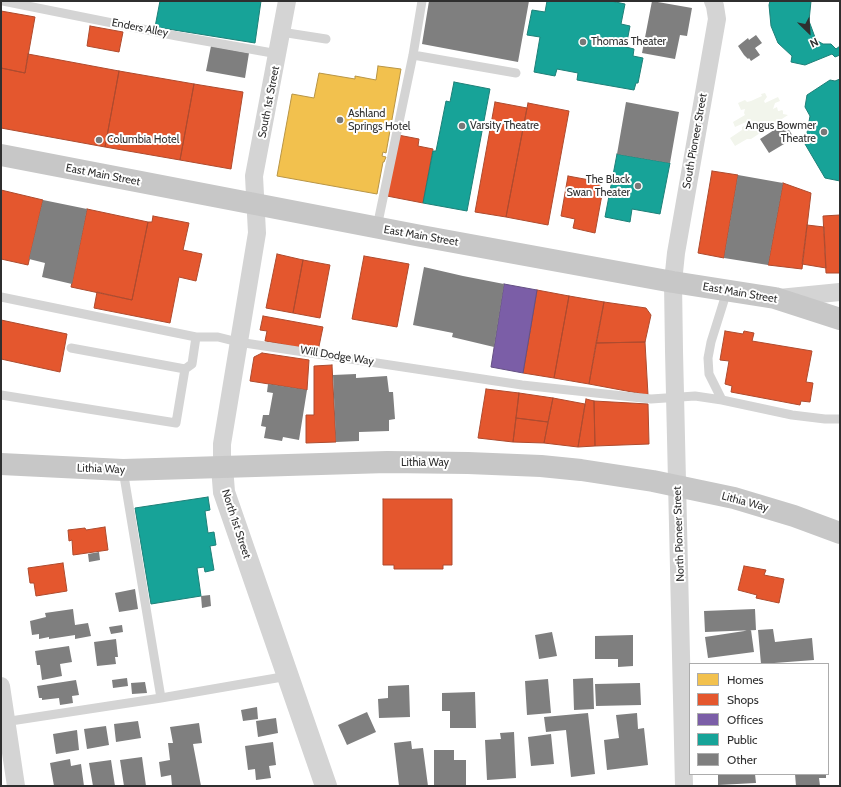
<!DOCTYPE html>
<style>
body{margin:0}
#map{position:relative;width:841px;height:787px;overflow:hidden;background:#fff;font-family:Cabin,sans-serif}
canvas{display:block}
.frame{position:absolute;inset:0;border:2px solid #2f2f2f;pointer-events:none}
.legend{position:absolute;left:689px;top:663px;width:140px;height:112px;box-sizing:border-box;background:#fff;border:1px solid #acacac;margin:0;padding:5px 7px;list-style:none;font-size:12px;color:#2f2f2f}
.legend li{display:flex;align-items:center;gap:8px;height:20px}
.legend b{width:20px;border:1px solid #acacac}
.north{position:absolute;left:789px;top:12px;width:40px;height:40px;-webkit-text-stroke:3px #fff;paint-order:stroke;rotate:155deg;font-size:11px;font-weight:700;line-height:16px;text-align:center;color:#2f2f2f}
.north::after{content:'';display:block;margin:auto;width:14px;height:18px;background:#2f2f2f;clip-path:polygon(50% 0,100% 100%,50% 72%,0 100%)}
</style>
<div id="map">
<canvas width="841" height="787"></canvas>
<div class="frame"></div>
<ul class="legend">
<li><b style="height:11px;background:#f2c14e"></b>Homes</li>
<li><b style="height:11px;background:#e4572e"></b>Shops</li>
<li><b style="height:11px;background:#7b5ea7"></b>Offices</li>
<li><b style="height:11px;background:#17a398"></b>Public</li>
<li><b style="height:11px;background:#7f7f7f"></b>Other</li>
</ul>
<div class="north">N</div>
</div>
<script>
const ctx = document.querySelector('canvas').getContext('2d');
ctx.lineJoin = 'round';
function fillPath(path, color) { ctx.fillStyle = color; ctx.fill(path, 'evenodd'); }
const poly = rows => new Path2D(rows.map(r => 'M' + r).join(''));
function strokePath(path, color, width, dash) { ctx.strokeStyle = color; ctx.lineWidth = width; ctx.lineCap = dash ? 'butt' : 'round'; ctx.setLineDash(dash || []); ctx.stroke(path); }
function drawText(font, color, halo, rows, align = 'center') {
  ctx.font = font + ' Cabin,sans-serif'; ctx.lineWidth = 4; ctx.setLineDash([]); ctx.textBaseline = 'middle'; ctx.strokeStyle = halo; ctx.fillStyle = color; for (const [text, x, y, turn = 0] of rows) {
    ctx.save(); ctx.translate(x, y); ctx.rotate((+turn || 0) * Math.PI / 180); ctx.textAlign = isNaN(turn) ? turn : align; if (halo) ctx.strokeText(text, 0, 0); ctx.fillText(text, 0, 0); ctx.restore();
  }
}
const green = poly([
 [765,93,767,97,764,101,765,103,778,97,780,101,775,103,773,109,777,107,778,111,779,111,782,110,783,111,783,114,788,115,751,139,747,139,735,146,730,138,742,130,742,127,748,124,746,122,735,127,733,122,745,115,744,113,745,109,741,110,738,103,745,100,747,102,751,101,762,96,761,94]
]);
const homes = poly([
 [378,66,401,69,386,153,383,152,382,156,386,157,384,162,383,162,377,194,277,176,292,94,314,98,319,73,355,79,355,76,376,80,378,66]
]);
const shops = poly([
 [1,11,35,17,25,73,1,68,1,11],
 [90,26,123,32,119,52,87,46,90,26],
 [28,54,119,71,105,147,1,128,1,68,25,73,28,54],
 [119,71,194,84,180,160,105,147,119,71],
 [194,84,243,92,231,169,180,160,194,84],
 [495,102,527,108,506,217,475,212,495,102],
 [528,103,569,111,548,225,506,217,528,103],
 [398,135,419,139,418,146,433,149,423,203,387,196,398,135],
 [712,171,738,175,724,258,698,253,712,171],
 [568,176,595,181,594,184,601,185,600,189,603,189,595,233,573,228,575,219,561,216,568,176],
 [783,183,811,193,802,269,768,265,783,183],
 [1,190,43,200,28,265,1,259,1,190],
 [87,209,148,222,132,300,71,287,87,209],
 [840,215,840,273,826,273,823,216,840,215],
 [153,216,189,223,183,250,202,254,196,281,179,277,170,323,94,308,97,292,132,300,148,222,152,222,153,216],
 [807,225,824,227,826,268,802,264,807,225],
 [277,254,303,260,293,313,266,308,277,254],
 [364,256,409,264,397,327,352,319,364,256],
 [303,260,330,265,320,318,293,313,303,260],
 [537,290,569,296,554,378,523,373,537,290],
 [569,296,604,302,589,384,554,378,569,296],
 [604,302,646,308,651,315,645,342,596,343,604,302],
 [263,316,323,327,318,351,265,341,267,331,260,330,263,316],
 [1,320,67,334,60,372,1,359,1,320],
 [725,331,743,334,744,331,754,333,752,341,812,351,806,382,813,383,810,402,801,401,800,405,731,392,732,386,725,384,729,361,720,360,725,331],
 [645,342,648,395,589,384,596,343,645,342],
 [262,353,309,360,307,390,250,381,254,357,262,353],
 [332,365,336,442,306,443,306,415,314,415,314,366,332,365],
 [486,389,519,393,513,442,478,438,486,389],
 [519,393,553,398,548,422,516,418,519,393],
 [553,398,585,404,578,447,544,443,553,398],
 [586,399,594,401,595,446,578,447,586,399],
 [594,401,648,404,649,444,595,446,594,401],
 [516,418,548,422,544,443,513,442,516,418],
 [383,499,452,499,452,565,443,565,443,569,394,569,394,565,383,565,383,499],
 [105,527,108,550,73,555,72,540,69,541,68,530,85,528,86,530,105,527],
 [63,563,67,591,36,596,34,583,30,583,28,568,63,563],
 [744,566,766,570,764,575,784,579,779,603,756,598,757,595,738,590,744,566]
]);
const offices = poly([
 [504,284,537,290,523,373,491,367,504,284]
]);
const public = poly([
 [160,1,261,1,255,43,155,27,160,1],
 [547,1,611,1,625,4,621,24,630,26,626,47,634,49,633,56,643,58,638,83,636,83,634,90,577,80,578,73,557,69,555,76,534,72,540,37,527,35,532,10,545,12,547,1],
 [770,1,811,1,809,21,816,40,823,44,831,44,836,49,840,46,840,55,835,57,832,54,805,65,791,62,792,56,778,43,771,26,769,5,770,1],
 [840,79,840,181,825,178,805,144,810,116,805,107,807,95,830,80,835,81,840,79],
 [454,82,490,89,467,211,423,203,433,151,436,151,446,101,450,102,454,82],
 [617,154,670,163,660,214,632,209,630,222,605,217,617,154],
 [208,497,210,510,205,511,208,533,214,532,216,545,210,546,214,570,205,572,204,567,197,568,201,596,151,604,135,508,208,497]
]);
const building = poly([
 [429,1,529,1,518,62,422,44],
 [652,1,692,8,687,36,680,35,675,59,642,53],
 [756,35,762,43,755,48,760,55,751,61,749,58,748,59,744,55,738,46,748,38,749,40],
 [211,46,249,53,245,78,206,71],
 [626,102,679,112,670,163,617,154],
 [785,123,794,138,769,153,760,139],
 [738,175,783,183,768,265,724,258],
 [43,200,87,209,72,284,42,277,45,263,29,259],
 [424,267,463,276,504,284,494,347,452,337,453,333,413,325],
 [356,374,356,378,387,376,389,392,393,392,395,419,389,420,389,431,359,432,359,441,336,442,333,375],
 [268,384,307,390,299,440,283,437,282,441,264,438,266,427,261,426,263,415,269,415,273,393,267,392],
 [99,552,100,560,89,562,88,554],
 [135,589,138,609,119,612,115,593],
 [210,595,211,606,202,608,201,596],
 [73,609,75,625,88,623,91,636,75,639,75,635,49,639,49,637,39,639,39,634,32,635,30,621,46,617,45,613],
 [755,609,756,630,705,632,704,611],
 [122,625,123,632,111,634,109,627],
 [773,629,775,642,812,638,814,660,761,664,758,630],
 [751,630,754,652,708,658,705,637],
 [552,632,557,656,539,659,535,635],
 [633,635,633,666,618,667,618,659,595,659,595,636],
 [116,639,118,657,115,657,116,664,97,666,94,642],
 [69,646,72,662,60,664,62,676,42,680,40,665,37,665,35,651],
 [127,678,128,686,113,688,112,680],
 [593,678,594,709,574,710,573,679],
 [548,679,551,713,527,715,525,681],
 [76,680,79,695,72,696,73,703,60,705,59,698,42,700,42,698,39,698,37,686],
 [145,682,147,693,132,694,131,683],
 [640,683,641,705,596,706,595,684],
 [409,685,410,717,379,718,378,699,388,698,388,686],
 [475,692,476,728,450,728,450,711,442,711,442,693],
 [257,707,258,719,243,721,241,710],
 [367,712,376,732,347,745,338,725],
 [588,713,595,774,571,777,566,730,546,732,544,717],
 [637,713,638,729,644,728,648,765,607,770,604,740,619,738,616,715],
 [276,718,278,733,258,737,256,721],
 [138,721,141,738,116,742,114,724],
 [199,723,202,743,193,744,201,786,172,786,171,775,161,777,159,762,170,760,168,743,173,743,170,727],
 [106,726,109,745,87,749,84,729],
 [77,730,79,750,56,754,53,734],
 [514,732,516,778,487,780,485,740,501,739,500,733],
 [551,734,554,764,531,766,528,737],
 [411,741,412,749,423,748,428,786,399,786,394,743],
 [273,742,276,765,269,766,271,778,256,780,255,769,248,770,245,746],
 [434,750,454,750,454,760,466,760,466,786,434,786],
 [142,757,146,786,124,786,120,760],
 [70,759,71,766,81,764,84,786,54,786,50,763],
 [111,760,115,786,93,786,89,763],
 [718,774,755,774,756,783,718,785],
 [795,774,826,774,826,778,819,778,820,786,796,786]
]);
const service = poly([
 [3,1,177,36,278,54],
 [281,32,326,39],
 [413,55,516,73],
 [377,227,413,55,422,1],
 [1,297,196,337,218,337,238,342,522,385,651,399,695,396,722,400,792,415,825,419,840,419],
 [185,369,192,364,196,337],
 [1,395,176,423,185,369,71,348],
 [722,400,709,374,708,358,711,342,727,291],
 [123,470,161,698],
 [4,722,161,698,288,676]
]);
const minor = poly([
 [779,298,840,292],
 [222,467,222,444,257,233,254,176,287,1],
 [1,686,16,786],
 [684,786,674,351,673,282,676,253,717,19,715,6,713,1]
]);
const tertiary = poly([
 [222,467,224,492,326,786]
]);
const primary = poly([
 [1,155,421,236,673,282,775,298,840,319],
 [1,464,123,470,387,462,468,463,541,466,581,470,653,481,734,498,794,516,840,533]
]);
const markers = [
 [583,42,4,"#787878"],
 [340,120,4,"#787878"],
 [462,126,4,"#787878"],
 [824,132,4,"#787878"],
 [99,140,4,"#787878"],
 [638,186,4,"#787878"]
];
const streetNames = [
 ["Enders Alley",140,28,11],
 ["South 1st Street",269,102,-79],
 ["South Pioneer Street",695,141,-80],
 ["East Main Street",103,175,11],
 ["East Main Street",421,236,10],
 ["East Main Street",740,293,10],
 ["Will Dodge Way",337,356,9],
 ["Lithia Way",425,463],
 ["Lithia Way",101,469,2],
 ["Lithia Way",745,502,15],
 ["North 1st Street",236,524,72],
 ["North Pioneer Street",679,534,-92]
];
const poiNames = [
 ["Thomas Theater",591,42],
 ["Ashland",348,114],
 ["Springs Hotel",348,127],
 ["Varsity Theatre",470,126],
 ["Angus Bowmer",816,126,"right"],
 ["Theatre",816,139,"right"],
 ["Columbia Hotel",107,140],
 ["The Black",630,180,"right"],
 ["Swan Theater",630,193,"right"]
];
fillPath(green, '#f2f5ec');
fillPath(homes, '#f2c14e');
strokePath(homes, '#b89545', 1);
fillPath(shops, '#e4572e');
strokePath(shops, '#ae4b2e', 1);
fillPath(offices, '#7b5ea7');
strokePath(offices, '#645083', 1);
fillPath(public, '#17a398');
strokePath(public, '#1e8078', 1);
fillPath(building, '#7f7f7f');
strokePath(service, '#d4d4d4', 9);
strokePath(minor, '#d4d4d4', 18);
strokePath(tertiary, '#d4d4d4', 22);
strokePath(primary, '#c7c7c7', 22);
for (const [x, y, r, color] of markers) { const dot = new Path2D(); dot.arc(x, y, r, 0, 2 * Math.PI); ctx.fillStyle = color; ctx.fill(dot); strokePath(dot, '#fff', 1.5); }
drawText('11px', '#2f2f2f', '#fff', streetNames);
drawText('11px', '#2f2f2f', '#fff', poiNames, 'left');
</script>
